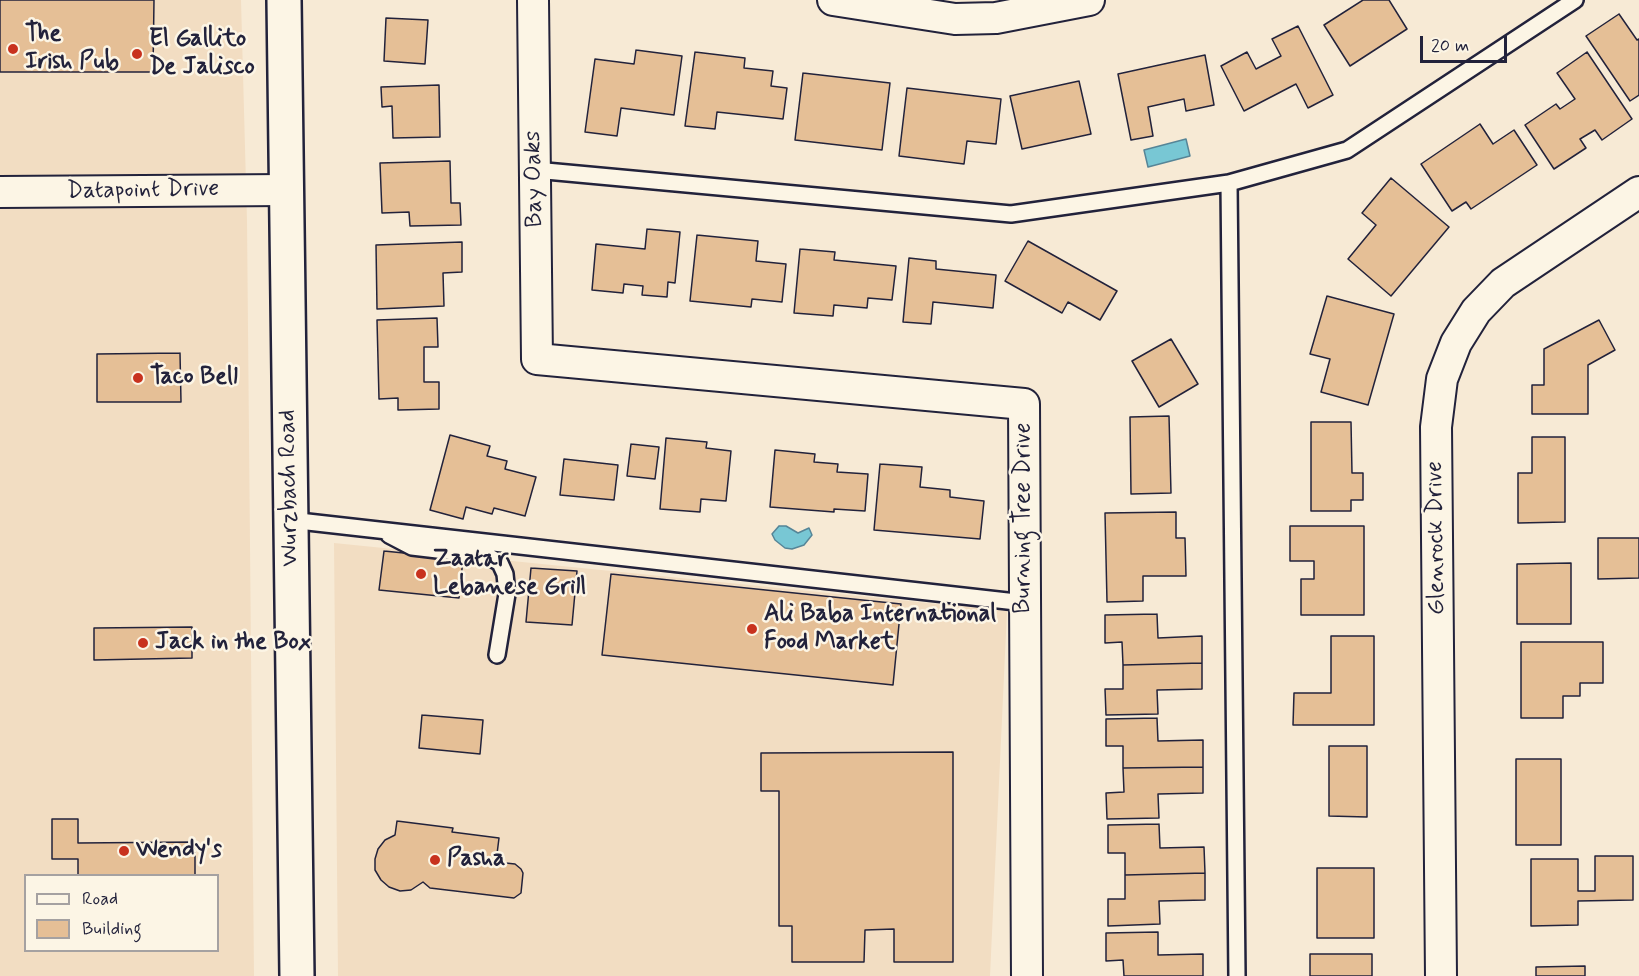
<!DOCTYPE html>
<style>
body{margin:0}
#map{position:relative;width:1639px;height:976px;overflow:hidden;background:#f7ead5;font-family:Mynerve,sans-serif}
canvas{display:block}
.legend{position:absolute;left:24px;top:874px;width:195px;height:78px;box-sizing:border-box;background:#fcf5e5;border:2px solid #a5a1a1;margin:0;padding:8px 10px;list-style:none;font-size:18px;color:#22223b}
.legend li{display:flex;align-items:center;gap:12px;height:30px}
.legend b{width:30px;border:2px solid #a5a1a1}
.scale{position:absolute;left:1420px;top:36px;width:87px;height:27px;box-sizing:border-box;border:3px solid #22223b;border-top:0;padding-left:8px;font-size:18px;line-height:21px;white-space:nowrap;color:#22223b;-webkit-text-stroke:4px #fcf5e5;paint-order:stroke}
</style>
<div id="map">
<canvas width="1639" height="976"></canvas>
<ul class="legend">
<li><b style="height:8px;background:#fcf5e5"></b>Road</li>
<li><b style="height:16px;background:#e5bf96"></b>Building</li>
</ul>
<div class="scale">20 m</div>
</div>
<script>
const ctx = document.querySelector('canvas').getContext('2d');
ctx.lineJoin = 'round';
function fillPath(path, color) { ctx.fillStyle = color; ctx.fill(path, 'evenodd'); }
const poly = rows => new Path2D(rows.map(r => 'M' + r).join(''));
function strokePath(path, color, width, dash) { ctx.strokeStyle = color; ctx.lineWidth = width; ctx.lineCap = dash ? 'butt' : 'round'; ctx.setLineDash(dash || []); ctx.stroke(path); }
function drawText(font, color, halo, rows, align = 'center') {
  ctx.font = font + ' Mynerve,sans-serif'; ctx.lineWidth = 5; ctx.setLineDash([]); ctx.textBaseline = 'middle'; ctx.strokeStyle = halo; ctx.fillStyle = color; for (const [text, x, y, turn = 0] of rows) {
    ctx.save(); ctx.translate(x, y); ctx.rotate((+turn || 0) * Math.PI / 180); ctx.textAlign = isNaN(turn) ? turn : align; if (halo) ctx.strokeText(text, 0, 0); ctx.fillText(text, 0, 0); ctx.restore();
  }
}
const built = poly([
 [0,0,241,0,247,221,254,976,0,976],
 [26,876,218,876,218,950,26,950],
 [334,543,1007,611,990,976,338,976]
]);
const water = poly([
 [1186,139,1190,156,1148,167,1144,150,1186,139],
 [779,526,786,526,798,533,809,528,812,535,804,545,792,549,785,548,775,540,772,534,779,526]
]);
const building = poly([
 [0,0,154,0,153,72,0,72,0,0],
 [1363,0,1389,0,1407,29,1350,66,1324,25,1363,0],
 [1619,14,1637,40,1639,39,1639,95,1630,101,1586,36,1619,14],
 [386,18,428,20,425,64,384,61,386,18],
 [1298,26,1333,95,1308,108,1296,84,1244,111,1221,66,1247,52,1256,69,1281,56,1272,39,1298,26],
 [636,50,682,56,674,115,621,108,617,136,585,132,595,59,634,64,636,50],
 [695,52,745,58,744,68,773,71,771,86,787,88,783,119,717,112,715,129,685,126,695,52],
 [1587,52,1632,119,1602,140,1595,130,1580,139,1586,148,1554,169,1525,125,1556,104,1560,109,1575,99,1557,73,1587,52],
 [1205,55,1214,105,1186,111,1184,99,1148,107,1153,136,1131,140,1118,74,1205,55],
 [803,73,890,83,882,150,795,140,803,73],
 [1079,81,1091,134,1022,149,1010,96,1079,81],
 [439,85,440,137,393,138,392,106,382,107,381,87,439,85],
 [907,88,1001,99,996,144,967,141,964,164,899,156,907,88],
 [1480,124,1493,144,1514,130,1537,165,1471,209,1466,202,1452,211,1421,164,1480,124],
 [450,161,451,203,460,203,461,225,410,226,409,212,382,213,380,163,450,161],
 [1391,178,1449,227,1391,296,1348,259,1376,225,1362,213,1391,178],
 [647,229,680,232,675,283,668,282,667,297,642,295,643,286,624,284,623,293,592,290,596,244,645,249,647,229],
 [697,235,758,241,756,261,786,264,782,302,752,299,751,307,690,301,697,235],
 [1028,241,1117,291,1100,320,1068,302,1062,313,1005,281,1028,241],
 [462,242,462,272,443,273,444,306,377,309,376,245,462,242],
 [800,249,835,252,834,260,896,266,892,300,868,298,867,308,834,305,833,316,794,313,800,249],
 [909,258,936,261,936,269,996,275,993,308,933,302,931,324,903,322,909,258],
 [1327,296,1394,314,1368,405,1321,392,1330,359,1310,354,1327,296],
 [437,318,438,347,424,347,424,382,439,382,439,409,398,410,398,398,379,399,377,320,437,318],
 [1599,320,1615,350,1588,365,1588,414,1532,414,1532,385,1544,385,1544,349,1599,320],
 [1171,339,1198,384,1159,407,1132,361,1171,339],
 [180,353,181,402,97,402,97,354,180,353],
 [1169,416,1171,493,1131,494,1130,417,1169,416],
 [1311,422,1351,422,1352,473,1363,473,1363,500,1351,500,1351,511,1311,511,1311,422],
 [450,435,490,446,487,456,507,461,505,469,536,477,525,516,494,508,492,514,466,507,463,519,430,510,450,435],
 [1532,437,1565,437,1565,522,1518,523,1518,473,1532,473,1532,437],
 [666,438,707,442,706,448,731,451,726,501,701,499,700,512,660,509,666,438],
 [631,444,659,447,655,479,627,476,631,444],
 [775,450,815,454,814,462,838,464,837,472,868,474,865,511,834,509,834,512,770,507,775,450],
 [564,459,618,465,614,500,560,495,564,459],
 [880,464,922,467,920,487,950,490,950,497,984,501,980,539,874,530,880,464],
 [1176,512,1176,538,1185,538,1186,576,1143,576,1143,601,1107,602,1105,513,1176,512],
 [1290,526,1364,526,1364,615,1301,615,1301,579,1314,579,1314,561,1290,561,1290,526],
 [1598,538,1639,538,1639,578,1598,579,1598,538],
 [384,551,463,559,459,598,379,590,384,551],
 [1571,563,1571,624,1517,624,1517,564,1571,563],
 [531,568,577,571,572,625,526,622,531,568],
 [611,574,901,604,893,685,602,655,611,574],
 [1157,614,1158,638,1202,636,1202,663,1123,665,1122,642,1105,643,1105,615,1157,614],
 [192,627,192,658,94,660,94,628,192,627],
 [1331,636,1374,636,1374,725,1293,725,1294,693,1331,693,1331,636],
 [1521,642,1603,642,1603,683,1580,683,1580,696,1563,696,1563,718,1521,718,1521,642],
 [1202,663,1202,689,1157,690,1158,714,1106,715,1105,689,1123,689,1123,665,1202,663],
 [422,715,483,720,480,754,419,748,422,715],
 [1157,718,1158,741,1203,740,1203,767,1123,768,1123,746,1106,746,1106,719,1157,718],
 [1329,746,1367,746,1367,817,1329,816,1329,746],
 [953,752,953,962,894,962,894,929,865,930,864,962,792,962,792,926,779,926,779,791,761,791,761,753,953,752],
 [1516,759,1561,759,1561,845,1516,845,1516,759],
 [1203,767,1203,793,1158,794,1159,818,1107,819,1106,793,1124,792,1123,768,1203,767],
 [52,819,78,819,78,843,195,842,195,876,78,876,78,859,52,859,52,819],
 [397,821,453,828,452,832,499,838,496,862,515,864,521,869,523,873,521,893,514,898,430,888,423,882,411,890,400,891,389,887,381,880,375,870,375,859,378,849,385,840,395,835,397,821],
 [1159,824,1160,848,1204,847,1205,873,1125,875,1125,853,1108,853,1108,825,1159,824],
 [1595,856,1633,856,1633,900,1578,901,1578,925,1531,926,1531,859,1578,859,1578,891,1595,891,1595,856],
 [1317,868,1374,868,1374,938,1317,938,1317,868],
 [1205,873,1205,900,1159,901,1160,924,1108,926,1108,899,1125,899,1125,875,1205,873],
 [1158,932,1158,955,1203,954,1203,976,1124,976,1123,960,1106,961,1106,933,1158,932],
 [1310,954,1372,954,1372,976,1310,976,1310,954],
 [1585,966,1585,976,1536,976,1536,967,1585,966]
]);
const lane = poly([
 [535,170,1011,214,1229,183,1347,150,1575,0],
 [1229,183,1237,976],
 [290,520,1025,603],
 [389,535,412,547,488,556,500,563,505,574,507,594,497,655]
]);
const street = poly([
 [533,0,537,359,1024,404,1027,976],
 [833,0,955,19,996,18,1089,0],
 [0,192,286,190],
 [1441,976,1436,427,1442,379,1456,343,1476,311,1503,283,1639,192]
]);
const primary = poly([
 [284,0,297,976]
]);
const markers = [
 [13,49,6,"#c8321e"],
 [137,54,6,"#c8321e"],
 [138,378,6,"#c8321e"],
 [421,574,6,"#c8321e"],
 [752,629,6,"#c8321e"],
 [143,643,6,"#c8321e"],
 [124,851,6,"#c8321e"],
 [435,860,6,"#c8321e"]
];
const poiNames = [
 ["The",25,35],
 ["Irish Pub",25,63],
 ["El Gallito",149,40],
 ["De Jalisco",149,68],
 ["Taco Bell",150,378],
 ["Zaatar",433,560],
 ["Lebanese Grill",433,588],
 ["Ali Baba International",764,615],
 ["Food Market",764,643],
 ["Jack in the Box",155,643],
 ["Wendy's",136,851],
 ["Pasha",447,860]
];
const streetNames = [
 ["Bay Oaks",535,179,-91],
 ["Datapoint Drive",143,191,-1],
 ["Wurzbach Road",290,488,-91],
 ["Burning Tree Drive",1024,518,-90],
 ["Glenrock Drive",1437,538,-91]
];
fillPath(built, '#f2ddc2');
fillPath(water, '#78c7d4');
strokePath(water, '#568597', 1.5);
fillPath(building, '#e5bf96');
strokePath(building, '#22223b', 1.5);
strokePath(lane, '#22223b', 20);
strokePath(street, '#22223b', 34);
strokePath(primary, '#22223b', 38);
strokePath(lane, '#fcf5e5', 15);
strokePath(street, '#fcf5e5', 30);
strokePath(primary, '#fcf5e5', 33);
for (const [x, y, r, color] of markers) { const dot = new Path2D(); dot.arc(x, y, r, 0, 2 * Math.PI); ctx.fillStyle = color; ctx.fill(dot); strokePath(dot, '#fcf5e5', 2); }
drawText('bold 24px', '#22223b', '#fcf5e5', poiNames, 'left');
drawText('24px', '#22223b', '#fcf5e5', streetNames);
</script>
